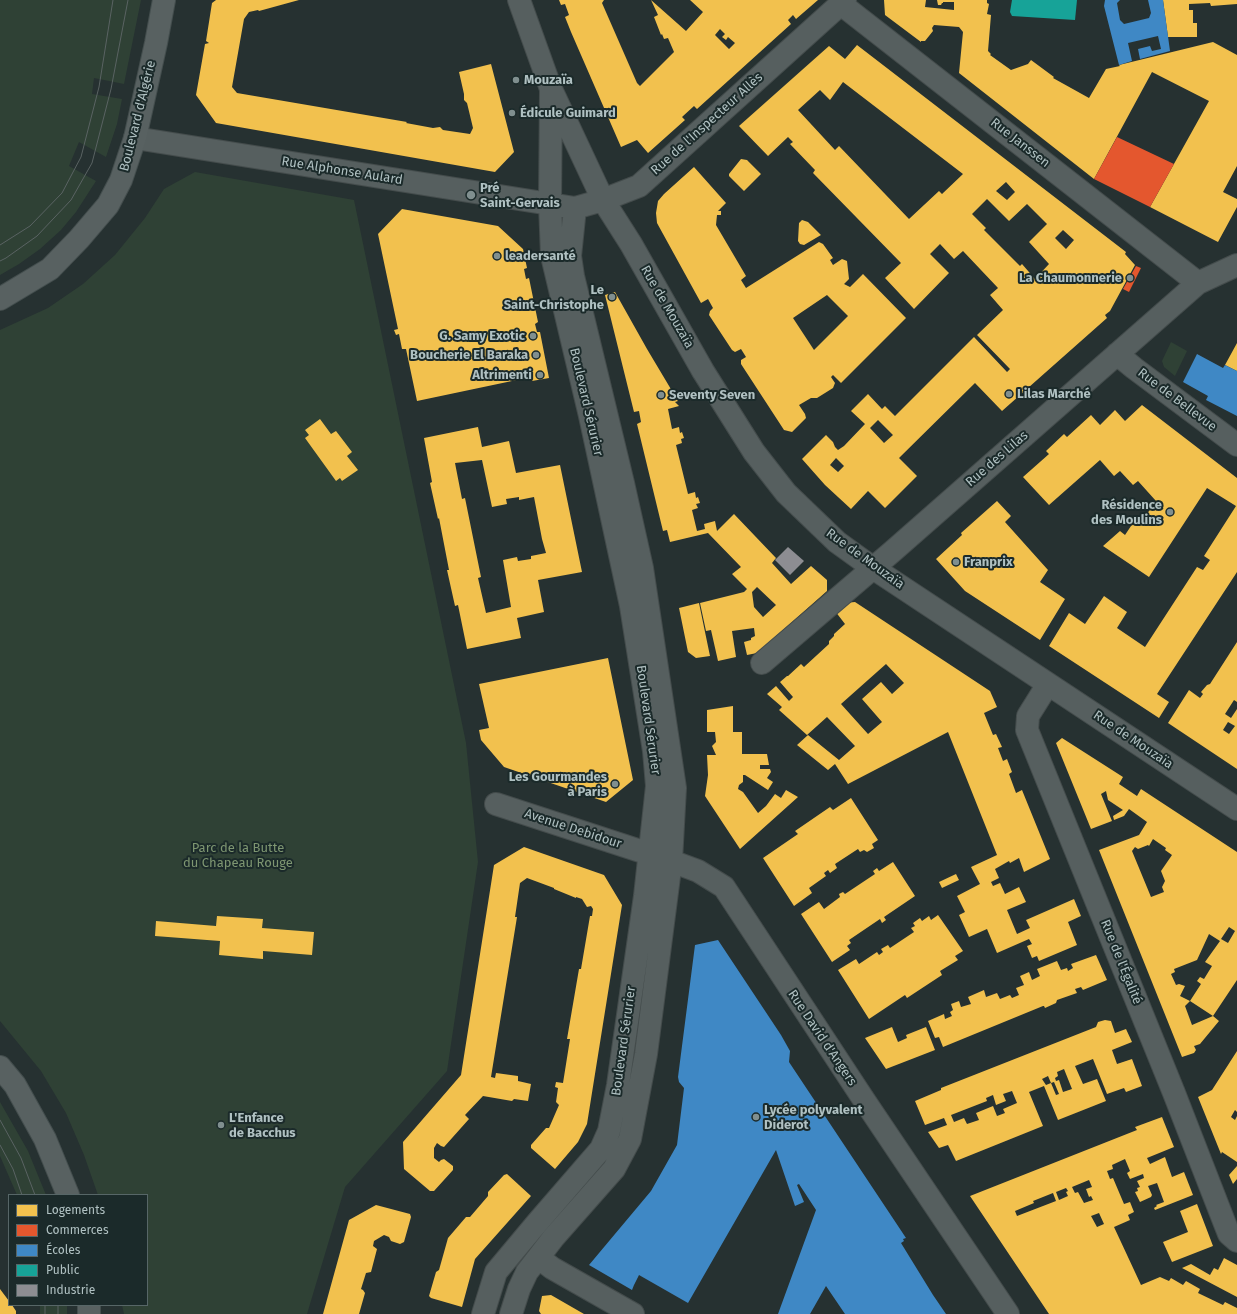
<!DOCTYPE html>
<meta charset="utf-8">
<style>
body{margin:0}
#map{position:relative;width:1237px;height:1314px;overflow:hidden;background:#263131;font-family:"Fira Sans",sans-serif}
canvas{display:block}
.legend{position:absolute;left:8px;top:1194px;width:140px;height:112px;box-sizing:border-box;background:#1b2a2a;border:1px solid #576667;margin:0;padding:5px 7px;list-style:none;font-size:12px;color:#b0c1c2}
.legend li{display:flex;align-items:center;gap:8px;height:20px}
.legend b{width:20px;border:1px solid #576667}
</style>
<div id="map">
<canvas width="1237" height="1314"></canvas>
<ul class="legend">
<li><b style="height:11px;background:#f2c14e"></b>Logements</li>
<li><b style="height:11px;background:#e4572e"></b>Commerces</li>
<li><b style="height:11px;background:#3f88c5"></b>Écoles</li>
<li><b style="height:11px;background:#17a398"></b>Public</li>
<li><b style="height:11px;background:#8d8d92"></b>Industrie</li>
</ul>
</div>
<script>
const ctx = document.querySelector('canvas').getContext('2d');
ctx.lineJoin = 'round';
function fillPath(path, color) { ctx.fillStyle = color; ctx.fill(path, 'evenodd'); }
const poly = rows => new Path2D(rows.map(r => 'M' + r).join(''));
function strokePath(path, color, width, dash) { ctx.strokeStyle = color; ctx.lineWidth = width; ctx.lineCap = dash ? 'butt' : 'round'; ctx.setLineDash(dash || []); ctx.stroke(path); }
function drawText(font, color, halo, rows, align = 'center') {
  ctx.font = font + ' "Fira Sans",sans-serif'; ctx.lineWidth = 4; ctx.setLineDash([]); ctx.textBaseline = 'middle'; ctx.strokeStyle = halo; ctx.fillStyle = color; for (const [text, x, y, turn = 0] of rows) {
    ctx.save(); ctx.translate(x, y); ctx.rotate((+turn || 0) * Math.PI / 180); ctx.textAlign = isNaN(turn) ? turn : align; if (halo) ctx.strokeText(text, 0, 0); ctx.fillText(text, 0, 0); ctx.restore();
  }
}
const green = poly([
 [0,0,141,0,124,84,94,78,92,94,122,99,117,124,106,157,79,142,69,166,96,181,76,212,61,230,40,249,19,264,0,275],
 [195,172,354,200,466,743,478,862,447,1071,345,1187,307,1314,124,1314,122,1305,147,1305,147,1195,98,1195,84,1155,66,1113,41,1071,0,1021,0,330,48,308,83,284,115,255,145,218,164,189],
 [1171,342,1187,351,1175,376,1164,367,1162,361],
 [0,1102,28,1151,46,1195,17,1195,0,1156],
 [40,1305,67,1305,67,1314,40,1314]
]);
const homes = poly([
 [216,0,299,0,259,11,258,10,249,12,244,19,232,87,237,93,407,122,406,123,433,128,440,127,443,130,470,134,473,128,467,103,464,100,464,94,459,72,491,64,514,152,495,172,216,123,196,95,205,44,209,43,206,41,212,3],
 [559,0,604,0,602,3,637,83,640,86,674,52,668,38,664,39,662,34,661,35,654,17,658,15,651,0,686,31,703,12,690,0,818,0,796,19,793,15,788,20,791,24,697,109,694,106,682,117,685,120,648,153,637,140,621,147,571,32,565,17,569,15,565,4,561,5],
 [720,29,725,34,722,37,726,40,728,37,735,43,729,49,715,35],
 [884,0,926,0,925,7,954,10,954,2,943,2,943,3,942,3,941,5,938,5,937,0,987,0,987,3,989,4,987,14,991,15,988,51,991,54,990,55,1011,70,1028,64,1031,60,1054,77,1053,78,1089,98,1106,69,1120,66,1119,65,1213,42,1237,55,1237,166,1223,192,1237,199,1237,207,1218,242,1150,207,1209,101,1152,72,1094,179,959,73,963,32,959,27,934,25,932,28,933,31,925,41,921,41,921,42,885,15],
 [1163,0,1237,0,1237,4,1211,6,1210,3,1189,4,1189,10,1193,10,1193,23,1197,23,1197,37,1168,37],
 [857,45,1126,252,1125,254,1135,265,1110,311,1105,315,1107,318,1002,411,975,383,899,458,917,476,885,508,868,491,851,509,825,485,802,459,826,435,833,442,835,447,838,450,844,446,865,424,851,411,868,394,882,409,885,406,895,416,974,337,1007,372,1010,369,977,335,1003,310,990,295,998,288,963,251,954,259,940,244,930,254,949,273,914,309,885,278,901,263,813,173,815,170,790,144,793,142,788,137,768,156,739,126,829,46,845,59],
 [843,82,963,174,942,194,939,191,909,219,839,146,835,150,798,110,820,90,830,100],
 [1006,182,1015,192,1007,200,996,191],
 [987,199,1009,221,1027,204,1047,224,1029,242,1049,264,1035,279,1022,264,1020,266,984,230,986,228,972,214],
 [1063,230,1074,240,1066,249,1055,238],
 [878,420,893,435,884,443,870,428],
 [836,458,844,466,838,472,830,465],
 [741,159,747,160,761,174,744,191,729,176,729,174],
 [694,167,726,203,718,211,721,211,721,215,717,215,716,225,746,276,741,280,746,288,819,242,823,244,833,258,830,260,833,265,842,259,847,261,849,279,844,284,850,287,863,274,906,318,841,383,833,375,831,377,835,383,833,388,817,398,811,398,799,405,805,414,806,418,792,432,784,430,741,364,741,360,746,357,741,349,735,352,732,350,709,315,710,311,713,308,708,299,701,303,657,223,656,213,658,201,664,194],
 [827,295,848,316,814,350,793,318],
 [402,209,498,226,523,249,527,268,524,269,526,279,529,278,538,322,535,324,537,332,540,332,549,378,532,381,531,377,417,401,406,349,402,349,399,334,396,335,394,330,398,329,378,234],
 [802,220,808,222,821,235,804,245,800,244,798,241,799,223],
 [615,292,647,349,678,401,675,402,679,406,668,409,672,429,679,427,680,433,682,432,684,438,681,439,682,443,676,445,688,494,695,492,696,498,698,497,700,503,696,504,698,508,692,510,697,531,705,529,704,524,715,521,717,531,734,514,776,558,772,563,791,584,811,566,827,580,827,591,757,653,747,655,744,642,751,640,751,638,755,636,754,628,732,631,736,657,718,661,711,630,706,631,700,603,744,592,747,589,732,574,741,567,708,533,670,542,667,530,663,531,637,424,641,422,639,411,634,412,605,295],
 [757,587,776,605,763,617,754,607,752,592],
 [1237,343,1237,371,1225,365],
 [1142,405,1237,478,1237,572,1157,694,1169,702,1159,718,1049,646,1069,613,1085,624,1104,596,1127,612,1117,628,1145,647,1197,567,1203,570,1210,560,1204,556,1236,506,1207,488,1149,577,1103,546,1120,531,1125,535,1137,517,1142,521,1156,501,1138,481,1133,485,1120,471,1114,476,1100,460,1049,505,1023,477,1049,454,1046,451,1064,434,1067,437,1091,415,1100,425,1115,410,1125,421],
 [320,419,331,434,336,431,352,452,347,456,358,470,342,481,340,478,336,481,305,438,309,435,305,430],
 [478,427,482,447,509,441,516,473,560,465,582,572,538,580,544,612,517,618,521,638,467,649,458,605,455,606,447,570,449,570,439,518,438,519,430,483,432,482,424,438],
 [482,460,492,507,507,504,506,499,519,497,519,500,534,497,542,539,546,553,531,556,531,559,518,561,517,557,503,560,511,607,486,613,478,578,481,577,465,498,462,499,455,463],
 [997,501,1011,516,1005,522,1048,570,1040,582,1065,599,1040,640,965,591,936,559,962,535,961,533],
 [855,602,990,691,997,707,984,713,993,735,996,734,1002,747,998,748,1003,761,1007,759,1012,772,1009,774,1016,793,1022,790,1050,859,1024,872,1019,858,1010,863,1009,861,995,869,999,878,991,882,993,886,1000,883,1005,894,1019,887,1026,902,1007,910,1017,934,1030,928,1026,920,1074,899,1081,916,1068,922,1077,945,1039,961,1037,956,1032,958,1027,946,1032,944,1029,939,997,953,987,929,969,937,959,915,965,912,957,896,980,884,971,867,997,855,948,732,848,784,835,764,828,770,797,745,808,735,839,760,855,746,827,717,807,735,779,710,782,707,767,694,776,686,789,701,793,697,780,682,787,676,788,676,801,664,804,667,829,644,829,641,834,636,834,634,845,624,835,611,844,603],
 [886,664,904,683,892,694,881,682,862,699,882,722,868,734,841,704],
 [699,603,710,656,696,658,688,652,679,608],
 [1237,642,1237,702,1234,700,1225,714,1231,718,1237,709,1237,769,1168,723,1189,690,1200,698,1203,694,1201,692,1207,685,1210,684],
 [1228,722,1235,726,1229,734,1223,730],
 [608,658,633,780,606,802,504,767,481,740,479,730,489,728,479,684],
 [733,706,733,732,742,732,742,754,767,754,769,765,760,765,760,769,770,769,771,772,767,778,773,782,768,790,745,775,743,775,743,782,739,785,738,789,743,792,758,813,766,806,775,794,781,798,786,790,798,797,740,849,705,796,708,775,707,755,716,755,712,746,716,742,715,732,707,732,707,710],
 [1062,738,1123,777,1119,784,1137,796,1141,789,1237,852,1237,980,1213,1016,1190,1001,1201,984,1197,981,1200,977,1204,979,1212,966,1205,962,1220,941,1209,934,1197,960,1174,969,1175,972,1171,974,1176,985,1179,984,1185,986,1180,996,1190,1001,1185,1006,1192,1025,1213,1016,1219,1021,1200,1044,1194,1046,1196,1050,1194,1053,1182,1057,1099,850,1139,835,1147,822,1129,809,1124,816,1114,820,1113,816,1123,810,1108,800,1106,791,1101,794,1112,821,1091,829,1056,743],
 [1153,839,1166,848,1165,850,1172,855,1161,871,1165,881,1162,887,1164,892,1151,897,1132,851,1135,847,1138,849,1148,845,1149,846],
 [1229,927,1235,931,1228,943,1221,939],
 [851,798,878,840,872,844,874,848,867,852,864,850,860,852,858,849,835,864,837,868,830,873,828,870,824,873,826,876,809,888,812,893,794,906,763,858,798,834,795,831,830,807,833,810],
 [524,847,604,875,622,905,587,1124,578,1142,555,1169,531,1148,531,1145,546,1128,549,1128,559,1105,556,1102,558,1088,555,1087,556,1082,563,1083,570,1039,567,1039,579,969,581,969,590,916,592,916,593,909,591,906,587,907,582,899,576,897,576,898,554,889,554,888,527,878,520,883,515,917,517,917,491,1077,495,1078,496,1073,518,1076,518,1081,531,1084,528,1101,514,1099,512,1101,483,1096,465,1115,469,1119,444,1147,441,1146,437,1143,434,1148,434,1158,439,1162,441,1160,444,1159,453,1166,453,1170,434,1191,430,1191,404,1169,403,1142,461,1075,494,865],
 [893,862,915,896,884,917,886,920,882,923,880,919,849,940,851,943,847,946,850,950,832,962,801,914,819,902,824,909,840,897,839,894,843,892,845,894,875,874,873,871,877,868,879,871],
 [956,874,959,880,942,888,939,882],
 [938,915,963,951,955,956,958,960,940,971,942,975,907,998,905,995,869,1019,838,970,856,959,859,964,877,952,879,955,883,952,881,949,888,945,890,948,914,932,911,928,915,926,913,923,920,918,922,921,929,916,931,920],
 [217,916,263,919,262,928,314,932,312,955,263,951,263,959,219,955,220,941,155,936,156,921,216,926],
 [1096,955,1107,980,1083,990,1081,987,1075,989,1077,993,1057,1000,1056,1003,1045,1008,1044,1006,1043,1006,943,1047,939,1037,935,1038,928,1021,944,1014,945,1019,952,1016,950,1012,953,1010,951,1004,959,1001,961,1007,971,1004,968,997,984,990,986,997,997,993,1000,999,1010,995,1012,998,1019,995,1016,988,1024,985,1020,976,1029,972,1032,980,1040,976,1037,969,1057,961,1061,970,1067,968,1068,971,1073,968,1071,964],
 [1105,1020,1111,1021,1115,1033,1126,1029,1132,1042,1112,1050,1117,1064,1132,1059,1142,1086,1126,1092,1124,1088,1107,1094,1093,1059,1075,1066,1083,1084,1097,1079,1106,1101,1058,1120,1044,1086,1029,1092,1043,1126,956,1161,948,1145,939,1148,928,1132,947,1125,944,1118,925,1125,915,1101,941,1090,941,1088,1096,1027,1098,1022],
 [1064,1069,1072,1089,1063,1092,1059,1080,1056,1081,1055,1078,1058,1076,1057,1072],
 [1048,1076,1051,1083,1046,1085,1042,1079],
 [1054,1082,1059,1094,1056,1095,1051,1083],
 [1012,1091,1017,1103,1003,1109,1005,1113,997,1116,993,1106,976,1113,979,1120,967,1124,964,1118,954,1122,951,1115,987,1101,986,1098,993,1095,996,1105,1006,1101,1003,1094],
 [892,1027,898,1042,907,1038,906,1035,926,1027,935,1050,886,1069,865,1038],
 [1237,1051,1237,1112,1235,1110,1231,1117,1235,1120,1237,1116,1237,1162,1222,1152,1221,1154,1198,1097,1212,1090],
 [1162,1117,1174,1147,1147,1158,1150,1164,1165,1157,1172,1177,1184,1172,1193,1195,1155,1210,1154,1208,1157,1206,1156,1205,1164,1202,1157,1183,1148,1186,1152,1195,1151,1197,1140,1202,1135,1192,1138,1191,1137,1188,1140,1187,1137,1181,1144,1178,1143,1174,1130,1179,1127,1173,1130,1171,1125,1159,1112,1165,1113,1169,1107,1171,1110,1179,1113,1178,1124,1204,1130,1202,1134,1212,1128,1215,1130,1220,1114,1227,1141,1285,1160,1277,1169,1281,1171,1278,1183,1285,1186,1281,1200,1289,1198,1293,1223,1305,1225,1302,1237,1308,1237,1314,1049,1314,970,1196,1137,1130,1135,1127],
 [1089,1180,1092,1187,1086,1189,1089,1197,1091,1196,1093,1200,1084,1203,1078,1192,1075,1193,1072,1187],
 [1066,1188,1068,1191,1066,1192,1068,1196,1059,1200,1056,1192],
 [1053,1193,1056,1201,1017,1216,1015,1211,1034,1203,1033,1201],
 [1099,1213,1104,1224,1097,1227,1091,1216],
 [1237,1166,1237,1179,1233,1184,1229,1175],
 [507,1174,531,1196,475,1259,462,1307,431,1298,429,1296,436,1272,439,1270,448,1238,466,1217,470,1217,488,1196,488,1192,504,1175],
 [1197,1204,1213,1246,1172,1262,1163,1242,1188,1232,1180,1211],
 [376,1205,410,1214,411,1217,404,1242,400,1244,391,1241,389,1237,384,1235,374,1241,373,1246,377,1249,371,1272,366,1273,361,1289,363,1290,365,1293,359,1314,323,1314,349,1220],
 [1224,1258,1237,1265,1237,1297,1182,1268,1191,1264,1210,1275,1214,1268,1218,1270],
 [0,1289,9,1301,9,1305,12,1305,16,1311,16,1314,0,1314],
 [551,1295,584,1314,541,1314,539,1311,542,1296]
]);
const shops = poly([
 [1117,137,1174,164,1150,207,1094,179],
 [1136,266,1141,268,1129,292,1123,289]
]);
const schools = poly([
 [1105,0,1120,0,1117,3,1120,20,1124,24,1149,18,1151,13,1148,0,1163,0,1170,51,1140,59,1138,49,1150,46,1152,51,1161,49,1158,36,1128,43,1132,61,1119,65,1104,6],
 [1197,354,1223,368,1225,365,1237,371,1237,416,1206,400,1208,396,1183,382],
 [718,940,781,1035,790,1051,789,1062,906,1238,903,1239,904,1241,901,1243,933,1295,946,1314,845,1314,826,1286,810,1314,778,1314,816,1210,799,1184,797,1185,804,1202,795,1206,776,1150,688,1303,639,1275,634,1285,632,1290,589,1265,651,1191,677,1145,684,1088,679,1082,678,1077,695,945]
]);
const public = poly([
 [1012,0,1077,0,1075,20,1012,16,1010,12]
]);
const industry = poly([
 [788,547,804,561,790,575,775,560]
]);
const minor = poly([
 [519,0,551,89,603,200,631,244,703,371,754,452,786,493,837,542,873,568,1237,809],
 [841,4,1198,283],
 [135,138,575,208,603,200,639,186,845,0],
 [1117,354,1134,368,1237,445],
 [762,663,893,551,1198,283,1237,265],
 [1048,684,1028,716,1027,730,1174,1093,1225,1224,1229,1234,1237,1241],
 [496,804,671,861,698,871,724,887,864,1100,1008,1314],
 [539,1258,552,1268,633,1314],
 [483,1314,496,1272,537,1223,601,1149,609,1131,618,1085,645,896,657,786,654,751,631,606,590,416,552,256,550,204,551,89],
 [511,1314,519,1289,527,1272,554,1237,614,1169,630,1139,646,1054,671,861,675,788,642,568,623,483,573,276,570,256,575,208]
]);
const major = poly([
 [0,299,50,269,79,239,108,205,121,180,135,138,156,43,164,0],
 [0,1067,15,1085,45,1139,68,1195],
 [89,1314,89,1305]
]);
const tram = poly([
 [0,245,30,226,62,193,81,157,99,87,113,0],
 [0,261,6,258,37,236,71,200,92,163,111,89,128,0],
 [0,1120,21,1158,35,1195],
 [0,1145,13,1169,22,1195],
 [45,1305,45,1314],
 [58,1314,58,1305]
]);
const markers = [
 [516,80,4,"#808f8f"],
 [512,113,4,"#808f8f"],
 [471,195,5,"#808f8f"],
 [497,256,4,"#808f8f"],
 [1130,278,4,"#808f8f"],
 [612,297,4,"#808f8f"],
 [533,336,4,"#808f8f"],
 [536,355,4,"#808f8f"],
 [540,375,4,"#808f8f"],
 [1009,394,4,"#808f8f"],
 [661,395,4,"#808f8f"],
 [1170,512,4,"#808f8f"],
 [956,562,4,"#808f8f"],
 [615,784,4,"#808f8f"],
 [756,1117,4,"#808f8f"],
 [221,1125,4,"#808f8f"]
];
const poiNames = [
 ["Mouzaïa",524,80],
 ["Édicule Guimard",520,113],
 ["Pré",480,188],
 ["Saint-Gervais",480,203],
 ["leadersanté",505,256],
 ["La Chaumonnerie",1122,278,"right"],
 ["Le",604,290,"right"],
 ["Saint-Christophe",604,305,"right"],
 ["G. Samy Exotic",525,336,"right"],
 ["Boucherie El Baraka",528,355,"right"],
 ["Altrimenti",532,375,"right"],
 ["Lilas Marché",1017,394],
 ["Seventy Seven",669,395],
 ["Résidence",1162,505,"right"],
 ["des Moulins",1162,520,"right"],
 ["Franprix",964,562],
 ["Les Gourmandes",607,777,"right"],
 ["à Paris",607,792,"right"],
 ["Lycée polyvalent",764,1110],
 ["Diderot",764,1125],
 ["L'Enfance",229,1118],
 ["de Bacchus",229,1133]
];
const streetNames = [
 ["Boulevard d'Algérie",138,116,-76],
 ["Rue de l'Inspecteur Allès",707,124,-42],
 ["Rue Janssen",1020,143,38],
 ["Rue Alphonse Aulard",342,171,9],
 ["Rue de Mouzaïa",667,307,60],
 ["Rue de Bellevue",1177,400,37],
 ["Boulevard Sérurier",586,402,77],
 ["Rue des Lilas",997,459,-41],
 ["Rue de Mouzaïa",865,559,36],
 ["Boulevard Sérurier",648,720,82],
 ["Rue de Mouzaïa",1133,740,34],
 ["Avenue Debidour",573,829,18],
 ["Rue de l'Égalité",1121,962,68],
 ["Rue David d'Angers",822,1038,56],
 ["Boulevard Sérurier",624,1041,-82]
];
const parkNames = [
 ["Parc de la Butte",238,848],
 ["du Chapeau Rouge",238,863]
];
fillPath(green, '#2f4135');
fillPath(homes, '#f2c14e');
fillPath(shops, '#e4572e');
fillPath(schools, '#3f88c5');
fillPath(public, '#17a398');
fillPath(industry, '#8d8d92');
strokePath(minor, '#444c4c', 24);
strokePath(major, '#444e4e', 24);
strokePath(minor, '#565f5f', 22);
strokePath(major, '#586161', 22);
strokePath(tram, '#5a6363', 1);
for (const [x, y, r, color] of markers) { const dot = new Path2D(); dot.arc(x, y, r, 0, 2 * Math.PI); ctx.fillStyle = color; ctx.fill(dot); strokePath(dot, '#1b2a2a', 1.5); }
drawText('bold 13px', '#b0c1c2', '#1b2a2a', poiNames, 'left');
drawText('13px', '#b0c1c2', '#1b2a2a', streetNames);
drawText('13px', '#7e9671', '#1b2a2a', parkNames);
</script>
